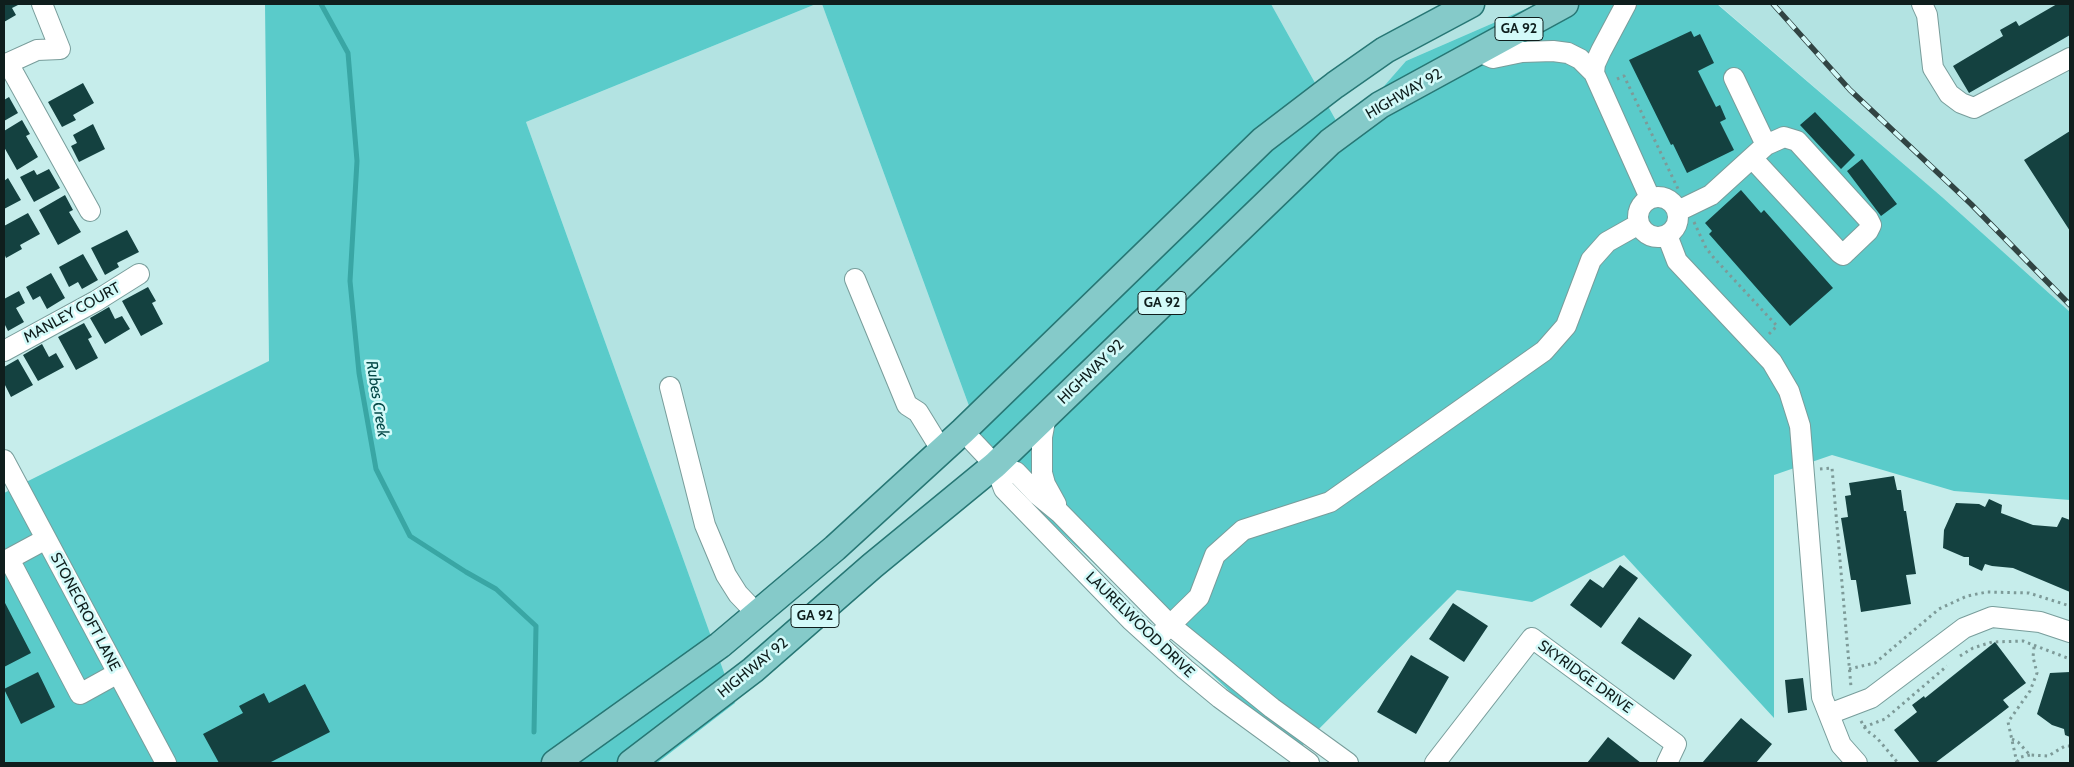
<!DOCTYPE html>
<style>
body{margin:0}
#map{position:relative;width:2074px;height:767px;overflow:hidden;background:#c6edeb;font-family:Cabin,sans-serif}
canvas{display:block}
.frame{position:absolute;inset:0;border:5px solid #0f1e1d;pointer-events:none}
</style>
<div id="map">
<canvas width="2074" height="767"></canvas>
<div class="frame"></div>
</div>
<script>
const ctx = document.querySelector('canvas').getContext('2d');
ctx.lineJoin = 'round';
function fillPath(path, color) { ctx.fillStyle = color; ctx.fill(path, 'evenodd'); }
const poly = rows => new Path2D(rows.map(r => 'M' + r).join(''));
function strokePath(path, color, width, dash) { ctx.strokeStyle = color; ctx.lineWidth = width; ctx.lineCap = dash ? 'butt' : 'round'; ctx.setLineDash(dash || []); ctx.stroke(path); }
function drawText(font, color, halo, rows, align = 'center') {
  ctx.font = font + ' Cabin,sans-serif'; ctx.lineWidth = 5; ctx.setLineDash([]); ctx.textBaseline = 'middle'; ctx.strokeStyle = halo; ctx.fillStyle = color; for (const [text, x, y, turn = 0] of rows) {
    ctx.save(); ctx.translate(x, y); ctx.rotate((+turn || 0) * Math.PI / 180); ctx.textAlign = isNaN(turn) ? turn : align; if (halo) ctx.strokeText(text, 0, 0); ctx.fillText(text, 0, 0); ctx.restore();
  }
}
const built = poly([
 [816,4,822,4,991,466,735,703,526,122],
 [1271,4,1537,4,1406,61,1343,133],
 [1718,4,2070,4,2070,312,1942,197]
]);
const green = poly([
 [265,4,816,4,526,122,735,703,657,763,4,763,4,493,269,361],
 [822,4,1271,4,1343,133,1406,61,1537,4,1717,4,1942,197,2070,312,2070,500,1954,491,1832,455,1774,475,1774,718,1624,555,1532,602,1457,590,1295,753,991,466]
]);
const stream = poly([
 [321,4,348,53,357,161,350,281,359,373,376,469,410,536,466,572,496,589,536,626,534,732]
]);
const building = poly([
 [4,4,20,4,12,8,16,15,4,22],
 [2057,4,2070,4,2070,35,1969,93,1953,66,2003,36,2000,30,2016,21,2019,26],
 [1691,31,1694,37,1700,34,1714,63,1698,71,1716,107,1720,105,1726,119,1720,122,1734,150,1687,173,1673,144,1671,145,1629,60],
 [83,83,94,103,73,115,76,120,62,127,48,102],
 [9,97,18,113,4,121,4,100],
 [1815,112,1855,155,1841,169,1800,125],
 [22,120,30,134,26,136,38,157,17,170,4,147,4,131],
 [93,124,105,149,79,162,71,146,77,143,73,135],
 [2070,131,2070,231,2024,160],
 [1862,159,1897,204,1881,216,1847,171],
 [49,169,60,188,34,202,20,177,34,170,37,175],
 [8,178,21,200,4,209,4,181],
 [1741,190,1761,213,1764,210,1833,288,1790,326,1709,234,1712,231,1705,223],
 [65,195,73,210,69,212,81,232,58,245,39,210],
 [28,213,40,234,20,245,22,249,6,258,4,253,4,226],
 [127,230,139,252,117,263,119,267,105,275,91,248],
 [83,254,98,280,82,289,78,282,69,287,59,267],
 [51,273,65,298,47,309,40,296,33,300,26,287],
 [148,287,156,301,152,303,163,324,141,336,122,301],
 [19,291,25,303,16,308,24,322,8,331,4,323,4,299],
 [109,307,115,319,122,316,130,329,105,344,90,318],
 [84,323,92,337,88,339,98,358,76,370,58,337],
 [42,344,49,357,56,353,64,367,38,381,23,355],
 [18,359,33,385,11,397,4,383,4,367],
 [1894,476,1897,490,1901,490,1904,511,1906,511,1916,574,1906,575,1911,604,1861,612,1856,580,1851,580,1841,518,1848,517,1845,496,1851,495,1849,483],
 [1989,499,2002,505,2001,513,2033,525,2057,527,2062,517,2070,520,2070,592,2013,568,1992,566,1985,564,1982,571,1969,565,1969,557,1964,557,1943,548,1944,530,1956,503,1979,504,1985,507],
 [1620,565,1638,578,1601,628,1570,605,1590,579,1603,588],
 [4,601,31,653,4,667],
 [1453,603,1488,626,1464,662,1429,639],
 [1639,617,1692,655,1674,680,1621,643],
 [1995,642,2026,683,2003,700,2009,707,1996,717,1935,763,1920,763,1894,730,1917,712,1912,705,1924,696,1925,698],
 [1411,655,1449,677,1416,734,1377,712],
 [38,672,55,707,21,724,4,689],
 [2070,672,2070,737,2065,735,2064,729,2052,725,2037,714,2050,673],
 [1803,678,1807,710,1788,713,1785,680],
 [305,684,330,732,269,763,219,763,203,734,243,713,239,706,264,693,269,703],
 [1741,718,1772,744,1756,763,1702,763],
 [1608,737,1641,763,1587,763]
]);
const path = poly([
 [1617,79,1624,76,1679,191],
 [1694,222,1706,248,1714,258,1777,326,1768,335],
 [1820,469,1832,468,1851,687],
 [1960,656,1973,648,1992,642,2023,641,2070,659],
 [1849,669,1875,663,1939,609,1967,596,1987,592,2029,593,2070,606],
 [1861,721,1866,730,1877,738,1898,763],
 [1864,727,1885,719,1947,666],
 [2012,739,2018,742,2030,755,2048,756,2065,746,2070,746],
 [2017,762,2021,757,2030,755],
 [2017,763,2008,722,2030,691,2037,673,2033,657,2034,647]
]);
const minor = poly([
 [1922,4,1927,15,1933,68,1949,94,1961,103,1974,108,2070,58],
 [1479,52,1493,58,1522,52,1553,51,1568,53,1580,59,1594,73,1595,64,1601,51,1626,4],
 [8,63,90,211],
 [4,65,37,50,60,49,42,4],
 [1594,73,1650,198],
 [1752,158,1840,253,1843,255,1846,252,1868,231,1871,225,1868,219,1797,141,1784,137,1766,145],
 '1638 217a20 20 0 1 1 40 0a20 20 0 1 1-40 0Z',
 [1678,211,1711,195,1766,145,1734,78],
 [1667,235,1677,261,1772,362,1789,391,1800,426,1822,697,1841,745,1857,763],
 [855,279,907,405,918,412,942,451],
 [4,351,96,301,139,274],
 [670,387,705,525,726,575,738,594,758,615],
 [1046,416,1042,437,1042,473,1045,484,1056,504],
 [963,431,995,465,1004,489,1131,620,1185,669,1220,698,1309,763],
 [4,460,166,763],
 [995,465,1016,472,1038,495,1060,513,1170,625,1272,708,1348,763],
 [46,539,9,559,80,694,118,673],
 [1154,641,1199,597,1215,555,1243,530,1330,502,1544,351,1566,326,1591,260,1607,242,1639,224],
 [1829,714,1871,698,1964,628,1992,617,2040,622,2070,632],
 [1435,763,1532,638,1676,744,1667,763]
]);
const major = poly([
 [555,763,720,645,835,548,963,431,1263,140,1335,85,1385,50,1471,4],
 [631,763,753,670,872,566,995,465,1330,142,1380,105,1565,4]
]);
const rail = poly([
 [1773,4,1850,90,1971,204,2070,305]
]);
const shields = [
 [1519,29,48],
 [1162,303,48],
 [815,616,48]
];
const shieldNames = [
 ["GA 92",1519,29],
 ["GA 92",1162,303],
 ["GA 92",815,616]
];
const streetNames = [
 ["HIGHWAY 92",1404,94,-30],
 ["MANLEY COURT",72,313,-29],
 ["HIGHWAY 92",1091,372,-44],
 ["STONECROFT LANE",85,612,62],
 ["LAURELWOOD DRIVE",1140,625,44],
 ["HIGHWAY 92",753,668,-39],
 ["SKYRIDGE DRIVE",1585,677,36]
];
const waterNames = [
 ["Rubes Creek",377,399,81]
];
fillPath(built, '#b3e3e2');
fillPath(green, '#5acbca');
strokePath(stream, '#39a6a4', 5);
fillPath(building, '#144140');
strokePath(minor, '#789d9b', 22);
strokePath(major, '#277775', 29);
strokePath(path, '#7d9a98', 3, [2.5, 4]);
strokePath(minor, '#fff', 20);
strokePath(major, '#85cac9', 26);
strokePath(rail, '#314443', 5.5);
strokePath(rail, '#d3faf9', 4, [11]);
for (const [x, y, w] of shields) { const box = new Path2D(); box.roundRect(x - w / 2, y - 11.5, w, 23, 4); ctx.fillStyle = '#d3faf9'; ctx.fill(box); strokePath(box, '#0f1e1d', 1); }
drawText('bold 14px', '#0f1e1d', null, shieldNames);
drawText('15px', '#0f1e1d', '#d3faf9', streetNames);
drawText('italic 16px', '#044847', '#d3faf9', waterNames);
</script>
